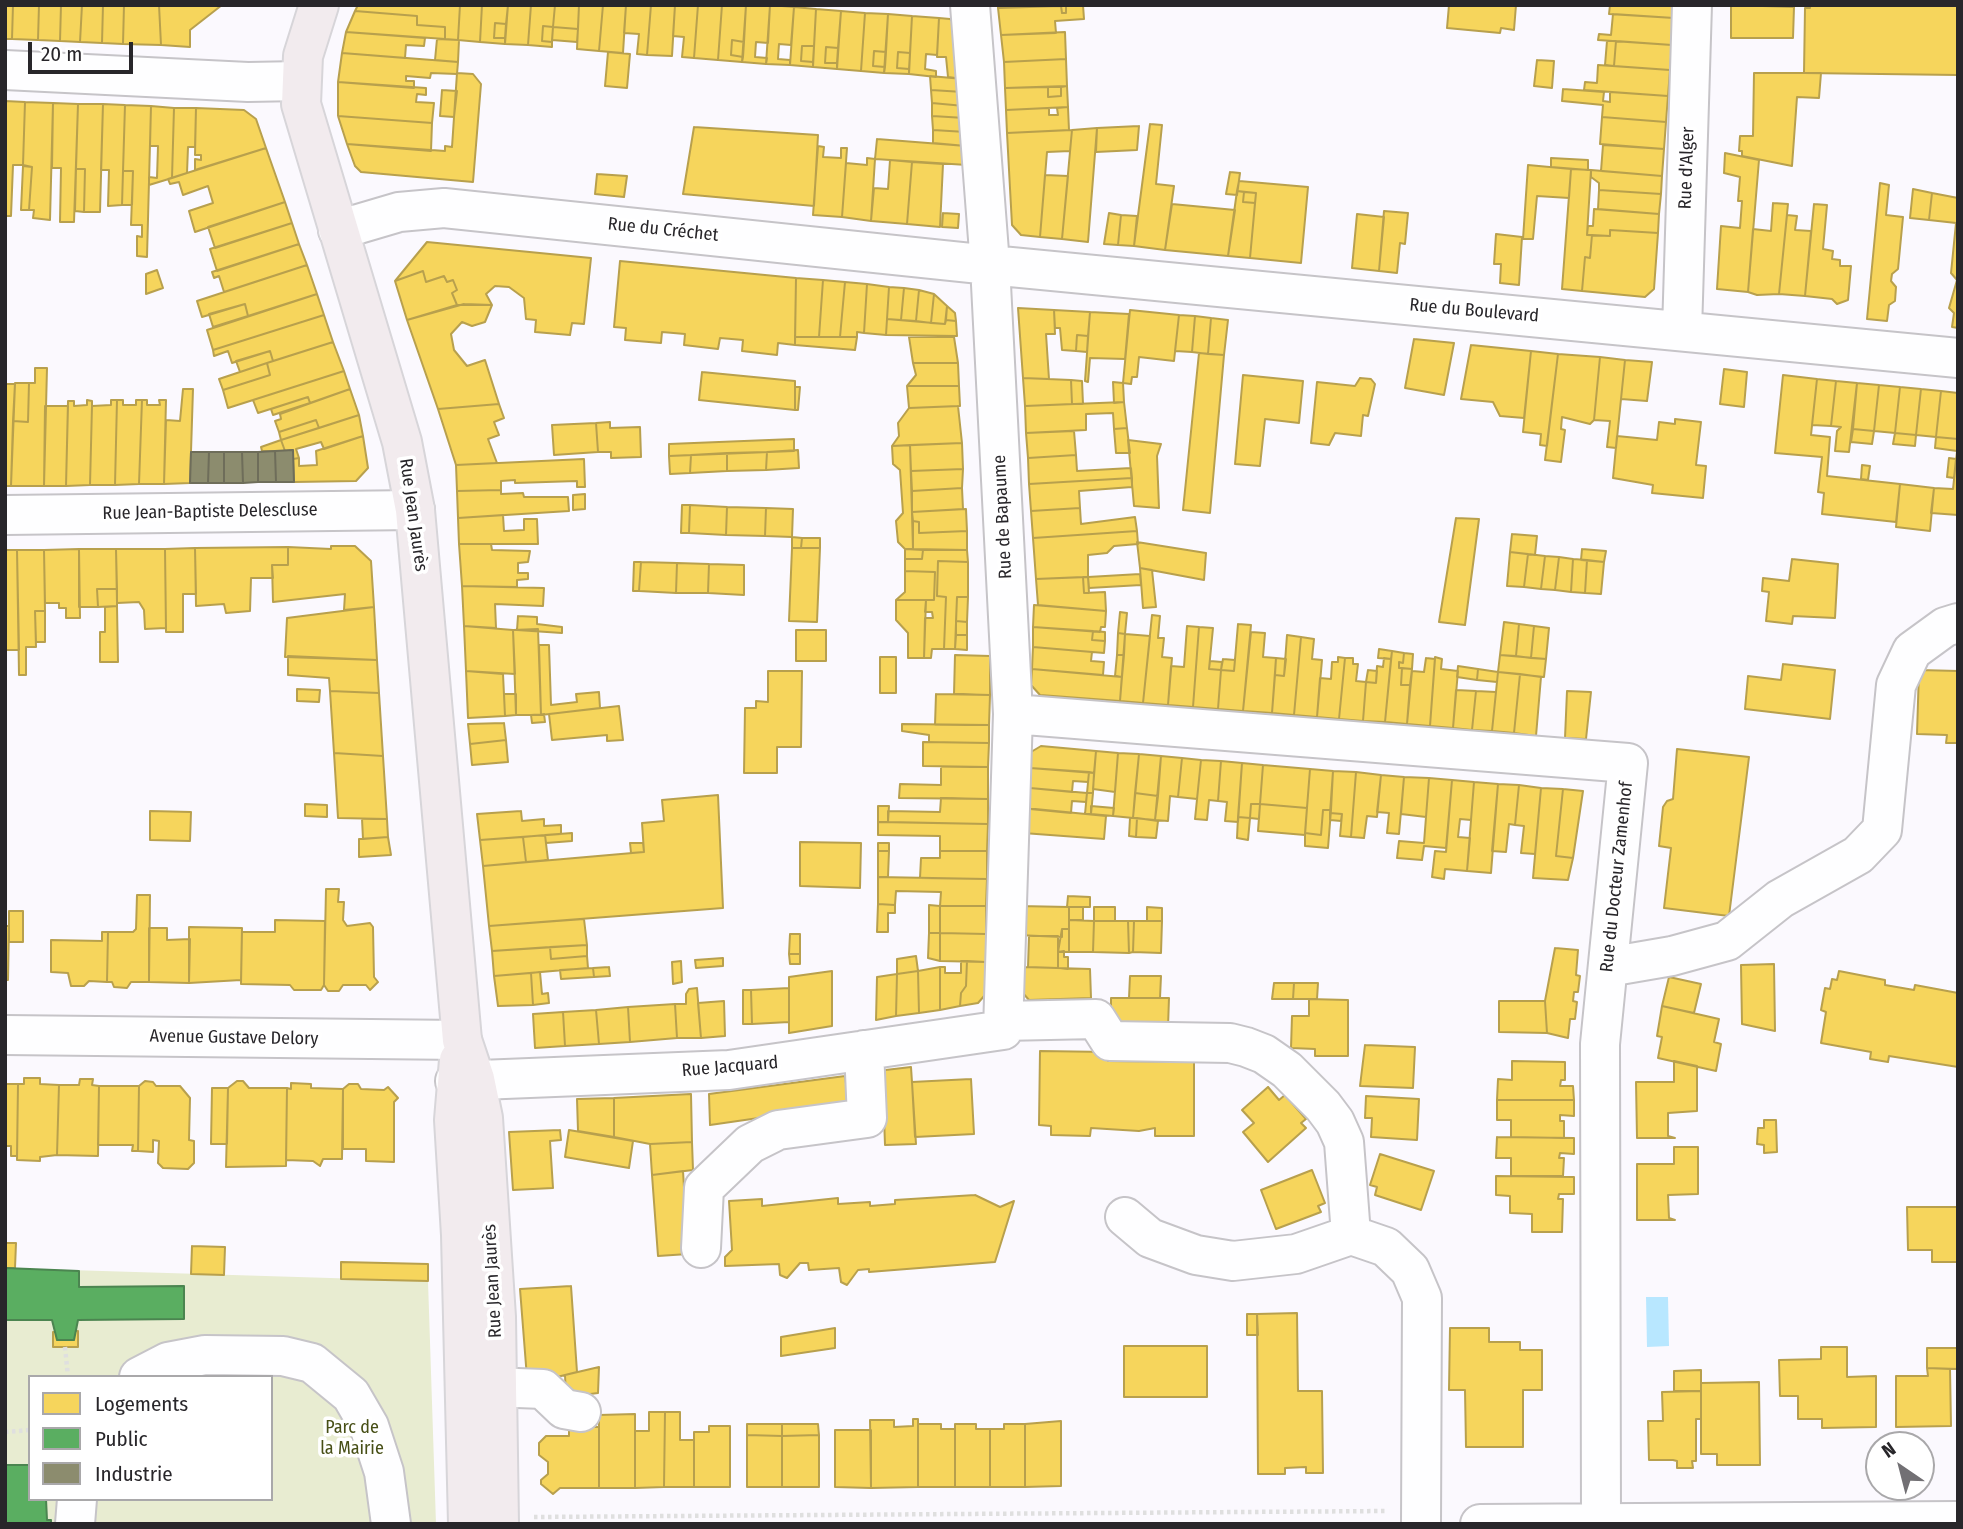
<!DOCTYPE html>
<meta charset="utf-8">
<style>
body{margin:0}
#map{position:relative;width:1963px;height:1529px;overflow:hidden;background:#fbf9fe;font-family:"Fira Sans Condensed",sans-serif}
canvas{display:block}
.frame{position:absolute;inset:0;border:7px solid #28262a;pointer-events:none}
.legend{position:absolute;left:28px;top:1375px;width:245px;height:126px;box-sizing:border-box;background:#fff;border:2px solid #a9a8aa;margin:0;padding:9px 12px;list-style:none;font-size:21px;color:#28262a}
.legend li{display:flex;align-items:center;gap:14px;height:35px}
.legend b{width:35px;border:2px solid #a9a8aa}
.north{position:absolute;left:1865px;top:1431px;width:70px;height:70px;box-sizing:border-box;background:#fff;border:2px solid #a9a8aa;border-radius:50%;rotate:325deg;font-size:19px;font-weight:700;line-height:28px;text-align:center;color:#28262a}
.north::after{content:'';display:block;margin:auto;width:24px;height:32px;background:#727074;clip-path:polygon(50% 0,100% 100%,50% 72%,0 100%)}
.scale{position:absolute;left:28px;top:42px;width:105px;height:32px;box-sizing:border-box;border:4px solid #28262a;border-top:0;padding-left:9px;font-size:21px;line-height:24px;white-space:nowrap;color:#28262a;-webkit-text-stroke:5px #fff;paint-order:stroke}
</style>
<div id="map">
<canvas width="1963" height="1529"></canvas>
<div class="frame"></div>
<ul class="legend">
<li><b style="height:19px;background:#f6d55c"></b>Logements</li>
<li><b style="height:19px;background:#5aae61"></b>Public</li>
<li><b style="height:19px;background:#8c8c6e"></b>Industrie</li>
</ul>
<div class="north">N</div>
<div class="scale">20 m</div>
</div>
<script>
const ctx = document.querySelector('canvas').getContext('2d');
ctx.lineJoin = 'round';
function fillPath(path, color) { ctx.fillStyle = color; ctx.fill(path, 'evenodd'); }
const poly = rows => new Path2D(rows.map(r => 'M' + r).join(''));
function strokePath(path, color, width, dash) { ctx.strokeStyle = color; ctx.lineWidth = width; ctx.lineCap = dash ? 'butt' : 'round'; ctx.setLineDash(dash || []); ctx.stroke(path); }
function drawText(font, color, halo, rows, align = 'center') {
  ctx.font = font + ' "Fira Sans Condensed",sans-serif'; ctx.lineWidth = 7; ctx.setLineDash([]); ctx.textBaseline = 'middle'; ctx.strokeStyle = halo; ctx.fillStyle = color; for (const [text, x, y, turn = 0] of rows) {
    ctx.save(); ctx.translate(x, y); ctx.rotate((+turn || 0) * Math.PI / 180); ctx.textAlign = isNaN(turn) ? turn : align; if (halo) ctx.strokeText(text, 0, 0); ctx.fillText(text, 0, 0); ctx.restore();
  }
}
const green = poly([
 [5,1268,428,1281,436,1524,5,1524],
 [30,1377,271,1377,271,1499,30,1499]
]);
const water = poly([
 [1646,1297,1668,1297,1669,1346,1647,1347]
]);
const homes = poly([
 [5,5,13,5,12,39,5,39,5,5],
 [13,5,39,5,38,40,12,39,13,5],
 [39,5,61,5,60,41,38,40,39,5],
 [61,5,82,5,80,42,60,41,61,5],
 [82,5,103,5,102,43,80,42,82,5],
 [103,5,124,5,123,44,102,43,103,5],
 [124,5,159,5,161,45,123,44,124,5],
 [159,5,222,5,190,30,190,47,161,45,159,5],
 [358,5,460,5,458,40,445,39,445,27,417,25,417,16,355,11,358,5],
 [460,5,482,5,480,42,458,40,460,5],
 [482,5,508,5,506,24,495,23,494,38,505,38,505,44,480,42,482,5],
 [508,5,531,5,528,45,505,44,508,5],
 [531,5,555,5,553,27,543,26,542,41,552,42,552,47,528,45,531,5],
 [555,5,579,5,578,29,553,27,555,5],
 [579,5,603,5,599,51,577,49,579,5],
 [603,5,626,5,623,53,599,51,603,5],
 [626,5,651,5,647,55,637,54,639,34,624,33,626,5],
 [651,5,675,5,672,56,647,55,651,5],
 [675,5,698,5,694,58,682,57,684,37,673,36,675,5],
 [698,5,722,5,718,60,694,58,698,5],
 [722,5,746,5,744,42,732,40,731,55,743,57,742,62,718,60,722,5],
 [746,5,770,5,768,43,756,42,755,57,767,58,766,64,742,62,746,5],
 [770,5,794,7,791,45,779,44,778,59,790,60,790,65,766,64,770,5],
 [998,5,1077,5,1066,6,1066,13,1062,13,1061,6,998,8,998,5],
 [1083,5,1084,19,1055,21,1056,33,1001,35,998,8,1061,6,1062,13,1066,13,1066,6,1083,5],
 [1449,5,1516,5,1514,30,1501,28,1500,33,1447,28,1449,5],
 [1610,5,1675,5,1674,18,1609,14,1610,5],
 [1731,5,1794,7,1793,38,1731,38,1731,5],
 [1810,5,1958,5,1958,75,1804,73,1805,8,1810,8,1810,5],
 [794,7,816,9,814,46,802,46,801,61,813,62,813,67,790,65,794,7],
 [816,9,841,11,838,48,826,47,825,63,837,63,837,69,813,67,816,9],
 [355,11,417,16,417,25,445,27,445,39,346,32,355,11],
 [841,11,865,13,861,71,837,69,841,11],
 [865,13,888,14,886,52,874,51,873,66,885,67,884,73,861,71,865,13],
 [888,14,912,16,910,53,898,52,897,68,909,69,909,74,884,73,888,14],
 [1613,14,1674,18,1672,45,1598,40,1599,34,1611,35,1613,14],
 [912,16,939,18,937,55,926,54,925,69,936,71,936,77,909,74,912,16],
 [939,18,950,19,959,27,963,79,948,77,946,57,937,57,939,18],
 [495,23,506,24,505,38,494,38,495,23],
 [543,26,553,27,552,42,542,41,543,26],
 [553,27,578,29,577,42,552,40,553,27],
 [346,32,425,38,424,46,406,45,405,58,342,53,346,32],
 [1065,32,1066,59,1004,62,1001,35,1065,32],
 [437,39,459,40,458,62,435,60,437,39],
 [732,40,744,42,743,57,731,55,732,40],
 [1607,41,1616,41,1614,66,1605,65,1607,41],
 [1616,41,1672,45,1670,70,1614,66,1616,41],
 [802,46,814,46,813,62,801,61,802,46],
 [826,47,838,48,837,63,825,63,826,47],
 [874,51,886,52,885,67,873,66,874,51],
 [608,52,630,54,627,88,605,86,608,52],
 [898,52,910,53,909,69,897,68,898,52],
 [342,53,458,62,457,74,431,73,430,78,406,76,406,81,414,81,414,88,338,82,342,53],
 [1066,59,1067,86,1005,88,1004,62,1066,59],
 [1537,60,1554,61,1552,88,1534,86,1537,60],
 [1598,65,1670,70,1668,96,1584,90,1585,82,1597,83,1598,65],
 [457,73,473,74,481,84,473,182,361,172,355,166,347,144,445,151,445,146,452,147,457,73],
 [1754,73,1821,73,1819,98,1797,97,1792,166,1742,156,1742,151,1739,151,1740,136,1753,136,1754,73],
 [930,76,963,79,963,92,931,90,930,76],
 [338,82,426,88,426,95,417,94,416,102,434,103,432,123,338,116,338,82],
 [1067,86,1068,107,1006,110,1005,88,1048,87,1048,97,1061,96,1061,87,1067,86],
 [1048,87,1061,87,1061,96,1048,97,1048,87],
 [1563,89,1604,92,1603,101,1610,102,1610,92,1668,96,1666,122,1602,117,1603,105,1562,101,1563,89],
 [442,90,457,91,454,117,440,116,442,90],
 [931,90,963,92,964,106,932,103,931,90],
 [5,101,25,102,23,165,13,165,11,216,5,216,5,101],
 [25,102,53,103,50,220,33,218,34,210,29,210,32,167,23,165,25,102],
 [53,103,78,104,74,222,60,222,61,168,52,168,53,103],
 [932,103,964,106,965,118,932,116,932,103],
 [78,104,103,104,100,212,84,212,85,169,76,169,78,104],
 [103,104,125,105,122,205,108,206,109,170,101,170,103,104],
 [125,105,151,106,147,257,137,256,137,236,142,237,142,225,131,225,133,171,123,171,125,105],
 [151,106,174,108,172,178,149,185,149,177,157,178,158,146,150,146,151,106],
 [1068,107,1069,130,1007,133,1006,110,1049,108,1049,115,1058,115,1057,108,1068,107],
 [174,108,196,108,195,147,188,147,187,173,172,178,174,108],
 [196,108,244,110,256,119,266,148,195,170,195,159,201,160,201,155,195,155,196,108],
 [338,116,432,123,431,151,347,144,338,116],
 [932,116,965,118,966,132,933,130,932,116],
 [1602,117,1666,122,1664,149,1600,144,1602,117],
 [1150,124,1162,125,1156,184,1174,186,1165,250,1134,246,1150,124],
 [1139,126,1137,150,1096,152,1097,128,1139,126],
 [694,127,818,135,814,206,683,194,694,127],
 [1097,128,1088,242,1062,239,1072,130,1097,128],
 [933,130,966,132,966,146,933,143,933,130],
 [1072,130,1070,151,1047,152,1040,237,1021,235,1012,225,1007,133,1072,130],
 [877,139,966,146,967,165,875,159,877,139],
 [1603,145,1664,149,1662,176,1601,171,1603,145],
 [818,146,824,147,823,157,841,158,841,148,847,148,842,217,813,215,818,146],
 [266,148,285,202,195,232,189,211,213,203,208,186,183,195,179,182,170,184,168,179,266,148],
 [1725,153,1759,160,1748,292,1717,289,1721,226,1740,228,1742,201,1738,201,1740,177,1724,173,1725,153],
 [867,158,875,159,871,221,842,217,846,163,867,165,867,158],
 [1551,158,1588,160,1588,170,1551,167,1551,158],
 [890,160,912,162,907,224,871,221,874,188,888,189,890,160],
 [912,162,943,164,940,227,907,224,912,162],
 [1528,165,1571,169,1569,198,1537,196,1533,239,1523,239,1528,165],
 [23,166,32,167,29,210,21,210,23,166],
 [76,169,85,169,84,212,75,211,76,169],
 [1571,169,1591,170,1587,235,1592,235,1590,258,1585,257,1582,291,1562,289,1571,169],
 [1591,170,1662,176,1661,194,1599,190,1599,183,1591,177,1591,170],
 [123,171,133,171,132,205,122,205,123,171],
 [1230,172,1240,173,1237,195,1226,194,1230,172],
 [597,174,627,176,624,197,595,194,597,174],
 [1045,175,1068,176,1062,239,1040,237,1045,175],
 [1239,181,1308,187,1301,263,1250,258,1256,193,1237,191,1239,181],
 [1880,183,1889,185,1886,215,1903,217,1898,269,1892,274,1891,281,1896,287,1895,301,1889,305,1887,321,1867,319,1880,183],
 [1913,189,1932,193,1929,220,1910,218,1913,189],
 [1599,190,1661,194,1659,214,1598,209,1599,190],
 [1237,191,1244,192,1243,202,1255,203,1250,258,1228,256,1237,191],
 [1244,192,1256,193,1255,203,1243,202,1244,192],
 [1932,193,1958,198,1958,328,1952,327,1954,313,1949,308,1957,280,1951,273,1956,223,1929,220,1932,193],
 [285,202,292,223,215,248,208,227,285,202],
 [1773,203,1788,204,1779,294,1757,295,1748,292,1753,229,1771,231,1773,203],
 [1172,204,1235,210,1228,256,1165,250,1172,204],
 [1814,204,1827,205,1823,249,1833,251,1832,259,1840,260,1840,266,1851,266,1848,300,1837,304,1832,299,1805,296,1814,204],
 [1594,209,1659,214,1658,233,1610,230,1610,236,1587,235,1588,226,1593,226,1594,209],
 [1384,211,1408,213,1405,244,1400,243,1397,273,1379,271,1384,211],
 [943,213,959,214,958,228,942,227,943,213],
 [1109,213,1121,215,1118,245,1104,244,1109,213],
 [1357,214,1384,217,1379,271,1352,268,1357,214],
 [1121,215,1137,216,1134,246,1118,245,1121,215],
 [1787,215,1797,216,1795,230,1811,231,1805,296,1779,294,1787,215],
 [292,223,299,244,217,271,210,249,292,223],
 [1610,230,1658,233,1654,289,1645,297,1582,291,1585,257,1590,258,1592,235,1610,236,1610,230],
 [1496,234,1522,237,1519,285,1500,283,1501,264,1494,264,1496,234],
 [427,242,591,258,584,324,572,323,570,335,535,332,536,320,526,319,524,298,509,287,495,286,486,294,492,305,457,305,452,293,457,290,453,280,447,282,444,276,426,282,423,271,395,281,427,242],
 [299,244,307,265,224,292,219,276,214,278,212,272,299,244],
 [620,261,796,278,795,345,778,343,777,355,742,351,743,340,720,338,718,349,684,345,685,334,662,332,661,343,625,340,626,328,614,327,620,261],
 [307,265,317,294,248,316,245,304,202,317,197,301,307,265],
 [157,270,163,288,146,294,146,274,157,270],
 [423,271,426,282,444,276,447,282,453,280,457,290,452,293,457,305,407,320,395,281,423,271],
 [796,278,823,280,819,337,795,337,796,278],
 [823,280,845,282,840,337,819,337,823,280],
 [845,282,867,284,864,333,857,332,857,337,840,337,845,282],
 [867,284,889,287,886,335,864,333,867,284],
 [889,287,904,288,901,320,887,319,889,287],
 [904,288,919,290,916,321,901,320,904,288],
 [919,290,934,294,931,323,916,321,919,290],
 [317,294,324,315,213,350,207,330,317,294],
 [934,294,947,306,945,324,931,323,934,294],
 [245,304,248,316,213,327,209,314,245,304],
 [464,304,492,305,485,322,472,326,462,322,451,334,454,350,467,366,485,360,499,404,438,409,407,320,464,304],
 [947,306,955,313,956,321,946,320,947,306],
 [1018,308,1054,310,1055,334,1046,334,1049,379,1023,378,1018,308],
 [1054,310,1090,312,1088,336,1077,335,1076,351,1062,350,1060,328,1055,328,1054,310],
 [1130,310,1179,315,1174,361,1139,357,1137,377,1132,377,1131,384,1123,383,1130,310],
 [1090,312,1129,314,1125,359,1090,358,1088,382,1085,381,1090,312],
 [324,315,333,342,273,361,270,351,232,363,228,351,214,356,213,350,324,315],
 [1179,315,1195,316,1192,352,1175,351,1179,315],
 [1195,316,1211,318,1208,354,1192,352,1195,316],
 [1211,318,1228,320,1224,355,1208,354,1211,318],
 [887,319,945,324,946,320,956,321,957,336,886,335,887,319],
 [1077,335,1088,336,1087,352,1076,351,1077,335],
 [795,337,857,337,855,350,795,345,795,337],
 [909,337,954,337,958,363,913,363,909,337],
 [1414,339,1454,343,1444,395,1405,388,1414,339],
 [333,342,344,371,228,408,223,390,270,375,267,363,333,342],
 [1471,345,1531,351,1524,418,1500,416,1493,402,1461,399,1471,345],
 [270,351,273,361,240,372,236,361,270,351],
 [1531,351,1558,354,1547,446,1540,445,1541,434,1523,432,1531,351],
 [1199,353,1224,355,1210,513,1183,510,1199,353],
 [1558,354,1600,357,1594,420,1590,424,1562,417,1561,429,1565,430,1561,462,1545,460,1558,354],
 [1600,357,1625,360,1616,448,1607,447,1610,421,1594,420,1600,357],
 [1625,360,1652,362,1647,401,1621,399,1625,360],
 [267,363,270,375,223,390,219,379,267,363],
 [913,363,958,363,959,386,907,386,916,375,913,363],
 [35,368,47,368,44,486,11,486,13,421,28,422,29,383,35,383,35,368],
 [1724,369,1747,372,1744,407,1720,404,1724,369],
 [344,371,350,389,310,403,308,397,258,413,253,400,344,371],
 [702,372,795,381,795,410,699,400,702,372],
 [1243,375,1303,381,1299,423,1265,419,1260,466,1235,464,1243,375],
 [1783,375,1817,379,1811,435,1830,437,1827,476,1900,484,1896,522,1822,514,1824,493,1818,492,1822,457,1775,453,1783,375],
 [1023,378,1071,380,1072,404,1025,406,1023,378],
 [1360,378,1371,379,1375,384,1368,416,1363,415,1361,436,1335,433,1329,445,1311,443,1317,382,1355,386,1360,378],
 [1817,379,1836,381,1831,426,1812,425,1817,379],
 [1071,380,1082,381,1083,404,1072,404,1071,380],
 [1836,381,1857,383,1849,452,1835,451,1837,431,1841,427,1831,426,1836,381],
 [1113,382,1123,383,1124,402,1114,403,1113,382],
 [15,383,29,383,28,422,13,421,15,383],
 [1857,383,1879,385,1874,431,1853,429,1857,383],
 [5,384,15,384,11,486,5,486,5,384],
 [1879,385,1900,387,1895,433,1874,431,1879,385],
 [907,386,959,386,960,406,909,408,907,386],
 [795,387,800,387,798,410,795,410,795,387],
 [1900,387,1921,389,1916,435,1895,433,1900,387],
 [183,389,193,389,190,483,164,484,166,420,180,421,183,389],
 [350,389,359,415,319,428,316,420,279,432,275,421,281,419,280,414,350,389],
 [1921,389,1941,391,1936,437,1916,435,1921,389],
 [1941,391,1958,393,1958,439,1936,437,1941,391],
 [308,397,310,403,273,415,271,409,308,397],
 [87,400,92,401,92,406,90,485,66,486,68,401,74,401,74,406,87,405,87,400],
 [111,400,117,400,115,485,90,485,92,406,111,405,111,400],
 [117,400,123,400,123,405,136,405,136,400,142,400,139,484,115,485,117,400],
 [142,400,147,400,147,405,160,405,159,400,166,400,164,484,139,484,142,400],
 [1124,402,1127,428,1114,429,1113,413,1086,414,1086,430,1026,433,1025,406,1124,402],
 [499,404,504,418,494,422,499,435,488,439,497,463,456,465,438,409,499,404],
 [45,406,68,406,66,486,44,486,45,406],
 [958,406,962,443,892,446,899,436,898,423,909,408,958,406],
 [359,415,363,436,324,449,321,442,296,449,299,458,293,459,293,450,285,451,281,440,359,415],
 [1675,419,1701,422,1696,465,1706,466,1703,498,1652,493,1653,485,1613,478,1617,436,1657,440,1659,422,1675,424,1675,419],
 [316,420,319,428,281,440,279,432,316,420],
 [610,422,610,428,640,427,641,457,611,458,611,452,598,452,596,423,610,422],
 [596,423,598,452,554,455,552,425,596,423],
 [1127,428,1130,453,1116,453,1114,429,1127,428],
 [1853,429,1874,431,1872,444,1851,442,1853,429],
 [1074,431,1076,455,1028,458,1026,433,1074,431],
 [1895,433,1916,435,1915,446,1893,444,1895,433],
 [363,436,368,468,356,481,294,482,293,459,299,458,299,466,317,465,316,451,363,436],
 [1936,437,1958,439,1957,451,1935,448,1936,437],
 [794,439,794,451,669,456,669,444,794,439],
 [281,440,285,451,262,451,261,447,281,440],
 [1128,440,1161,444,1157,456,1159,508,1134,506,1128,440],
 [1958,442,1958,515,1931,513,1934,488,1953,489,1958,442],
 [962,443,963,469,911,471,910,445,962,443],
 [910,445,913,549,905,549,898,542,896,521,903,513,900,470,893,464,892,446,910,445],
 [798,450,799,468,766,470,767,452,798,450],
 [767,452,766,470,727,471,727,453,767,452],
 [727,453,727,471,690,473,691,455,727,453],
 [691,455,690,473,670,474,669,456,691,455],
 [1076,455,1077,471,1131,468,1132,478,1029,484,1028,458,1076,455],
 [1949,458,1956,459,1954,478,1947,477,1949,458],
 [584,459,585,487,577,487,577,481,515,483,515,480,501,481,501,490,457,491,456,465,584,459],
 [1862,465,1870,466,1868,480,1861,479,1862,465],
 [963,469,962,488,912,491,911,471,963,469],
 [1132,478,1132,487,1079,491,1080,508,1031,511,1029,484,1132,478],
 [1900,484,1934,488,1930,531,1896,527,1900,484],
 [962,488,963,509,912,512,912,491,962,488],
 [501,490,501,494,523,493,524,497,568,497,569,511,458,518,457,491,501,490],
 [585,494,585,509,573,510,573,495,585,494],
 [682,505,690,505,689,533,681,533,682,505],
 [690,505,727,507,726,535,689,533,690,505],
 [727,507,766,508,765,536,726,535,727,507],
 [766,508,793,509,792,537,765,536,766,508],
 [1080,508,1081,524,1135,517,1137,531,1033,538,1031,511,1080,508],
 [966,509,967,531,919,533,919,522,913,521,912,512,966,509],
 [503,515,504,531,524,530,524,519,537,519,538,544,459,544,458,518,503,515],
 [1456,518,1479,519,1465,625,1439,622,1456,518],
 [913,521,919,522,919,533,967,531,967,550,913,549,913,521],
 [1137,531,1138,544,1114,546,1107,553,1088,555,1088,577,1036,579,1033,538,1137,531],
 [1512,534,1537,536,1535,555,1510,552,1512,534],
 [792,537,802,538,801,548,792,548,792,537],
 [802,538,820,538,820,548,801,548,802,538],
 [1137,542,1206,553,1204,580,1140,568,1137,542],
 [459,544,491,544,492,550,530,551,528,562,518,563,518,573,528,573,528,579,517,580,517,587,462,586,459,544],
 [331,546,355,546,371,561,374,607,344,610,345,594,273,602,272,565,288,565,288,547,331,549,331,546],
 [288,547,288,565,272,565,273,578,251,578,250,611,226,613,224,604,196,606,195,548,288,547],
 [195,548,196,594,183,594,183,632,166,632,165,549,195,548],
 [792,548,820,548,817,622,789,621,792,548],
 [79,549,80,618,66,618,66,608,59,608,59,603,45,603,44,550,79,549],
 [79,549,116,549,117,589,97,589,98,607,79,607,79,549],
 [116,549,165,549,166,628,145,629,144,610,139,602,117,603,116,549],
 [905,549,923,550,922,559,905,559,905,549],
 [1582,549,1606,551,1604,562,1581,560,1582,549],
 [5,550,17,550,19,650,5,650,5,550],
 [17,550,44,550,45,611,35,611,36,647,26,647,26,675,19,675,17,550],
 [923,550,967,550,968,562,938,561,937,596,946,597,944,649,932,649,931,658,924,658,925,618,933,618,932,612,925,612,926,600,934,600,935,572,905,571,905,559,922,559,923,550],
 [1510,552,1528,554,1524,587,1507,586,1510,552],
 [1528,554,1545,556,1541,589,1524,587,1528,554],
 [1545,556,1559,557,1555,590,1541,589,1545,556],
 [1559,557,1573,559,1571,592,1555,590,1559,557],
 [1573,559,1587,560,1585,593,1571,592,1573,559],
 [1792,559,1838,564,1835,618,1793,616,1792,624,1766,621,1769,592,1762,591,1763,578,1789,581,1792,559],
 [1587,560,1604,562,1601,594,1585,593,1587,560],
 [938,561,968,562,968,597,957,597,955,649,944,649,946,597,937,596,938,561],
 [634,562,641,562,639,591,633,591,634,562],
 [641,562,677,563,676,593,639,591,641,562],
 [677,563,709,564,708,593,676,593,677,563],
 [709,564,744,565,744,595,708,593,709,564],
 [1140,568,1152,570,1156,607,1143,608,1140,568],
 [905,571,935,572,934,600,896,600,905,592,905,571],
 [1140,574,1141,585,1089,588,1088,577,1140,574],
 [1083,577,1084,593,1105,592,1106,611,1038,605,1036,579,1083,577],
 [1083,577,1088,577,1089,593,1084,593,1083,577],
 [462,586,544,588,543,606,495,604,496,628,464,626,462,586],
 [97,589,117,589,117,606,98,607,97,589],
 [957,597,968,597,967,622,956,621,957,597],
 [896,600,926,600,924,658,908,658,908,633,896,620,896,600],
 [1034,605,1106,611,1105,627,1101,627,1100,632,1033,627,1034,605],
 [117,606,118,662,100,662,100,632,105,632,105,607,117,606],
 [374,607,377,660,285,657,287,618,374,607],
 [35,611,45,611,45,642,36,642,35,611],
 [1120,612,1127,613,1125,634,1118,633,1120,612],
 [1152,615,1160,616,1158,638,1164,638,1162,657,1172,658,1168,705,1143,703,1152,615],
 [518,616,537,617,537,624,562,627,562,633,517,630,518,616],
 [956,621,967,622,967,635,956,635,956,621],
 [1504,622,1519,624,1516,656,1500,655,1504,622],
 [1238,624,1251,625,1243,711,1218,709,1221,670,1234,671,1238,624],
 [1519,624,1534,626,1531,658,1516,656,1519,624],
 [464,626,513,630,515,674,466,671,464,626],
 [1187,626,1199,627,1193,707,1168,705,1171,666,1184,667,1187,626],
 [1534,626,1549,628,1546,659,1531,658,1534,626],
 [1033,627,1093,631,1092,640,1105,641,1104,653,1033,647,1033,627],
 [1199,627,1213,628,1209,669,1221,670,1218,709,1193,707,1199,627],
 [538,629,541,715,516,715,513,630,538,629],
 [796,630,826,630,826,661,796,661,796,630],
 [1093,631,1105,632,1105,641,1092,640,1093,631],
 [1251,632,1265,633,1263,657,1276,658,1272,713,1243,711,1251,632],
 [1118,633,1125,634,1124,655,1117,655,1118,633],
 [1125,634,1150,636,1143,703,1120,701,1125,634],
 [956,635,967,635,967,650,955,649,956,635],
 [1287,635,1301,637,1294,715,1272,713,1275,675,1284,676,1287,635],
 [1301,637,1314,639,1312,659,1322,660,1317,717,1294,715,1301,637],
 [539,645,549,645,551,705,577,702,576,694,599,692,600,708,541,715,539,645],
 [1033,647,1092,652,1091,661,1104,662,1103,675,1032,669,1033,647],
 [1379,649,1392,651,1391,659,1378,658,1379,649],
 [1392,651,1404,653,1403,663,1399,662,1399,668,1402,668,1401,685,1410,685,1407,724,1385,722,1392,651],
 [1404,653,1413,654,1412,669,1399,668,1399,662,1403,663,1404,653],
 [955,655,990,656,990,695,954,694,955,655],
 [1117,655,1124,655,1122,677,1115,676,1117,655],
 [1500,655,1546,659,1544,677,1498,672,1500,655],
 [288,656,377,660,379,693,330,691,329,678,288,675,288,656],
 [880,657,896,657,896,693,880,693,880,657],
 [1338,657,1345,658,1339,719,1317,717,1320,678,1331,679,1332,662,1338,662,1338,657],
 [1435,657,1442,659,1441,669,1458,671,1453,728,1430,726,1435,657],
 [1276,658,1286,659,1284,676,1275,675,1276,658],
 [1345,658,1353,658,1353,664,1358,664,1356,681,1366,682,1363,721,1339,719,1345,658],
 [1384,658,1391,659,1385,722,1363,721,1366,682,1376,683,1377,666,1383,667,1384,658],
 [1426,658,1435,659,1430,726,1407,724,1412,671,1424,672,1426,658],
 [1223,659,1235,660,1234,671,1221,670,1223,659],
 [1210,661,1222,662,1221,670,1209,669,1210,661],
 [1783,664,1835,670,1830,719,1745,709,1748,676,1781,680,1783,664],
 [1458,666,1478,669,1477,680,1457,677,1458,666],
 [1402,668,1412,669,1410,685,1401,685,1402,668],
 [1032,669,1122,677,1120,701,1040,695,1031,685,1032,669],
 [1478,669,1498,672,1497,682,1477,680,1478,669],
 [1368,670,1377,671,1376,683,1366,682,1368,670],
 [1919,670,1958,671,1958,743,1946,743,1947,735,1917,734,1919,670],
 [466,671,503,674,505,716,468,718,466,671],
 [768,671,802,671,801,747,777,747,777,773,744,773,745,708,756,708,756,701,768,702,768,671],
 [1498,672,1520,674,1514,733,1492,731,1498,672],
 [1520,674,1541,677,1536,736,1514,733,1520,674],
 [297,689,320,690,319,702,297,701,297,689],
 [1456,690,1476,691,1472,730,1453,728,1456,690],
 [330,691,379,693,383,756,334,753,330,691],
 [1476,691,1496,692,1492,731,1472,730,1476,691],
 [1567,691,1591,692,1586,739,1565,738,1567,691],
 [504,694,516,694,516,715,505,716,504,694],
 [936,694,990,695,989,725,935,725,936,694],
 [619,706,623,740,607,741,607,735,552,740,549,714,619,706],
 [544,714,545,722,532,723,531,715,544,714],
 [504,723,506,740,470,744,468,724,504,723],
 [902,724,989,725,989,743,929,742,929,735,902,731,902,724],
 [506,740,508,762,472,765,470,744,506,740],
 [923,742,989,743,988,767,923,766,923,742],
 [1041,746,1096,751,1094,773,1030,768,1031,752,1041,746],
 [1677,749,1749,757,1729,916,1664,908,1671,848,1659,846,1663,807,1667,801,1673,799,1677,749],
 [1096,751,1118,753,1115,792,1093,789,1096,751],
 [334,753,383,756,387,819,338,818,334,753],
 [1118,753,1139,754,1133,818,1113,816,1118,753],
 [1139,754,1161,756,1158,796,1135,793,1139,754],
 [1161,756,1182,758,1178,797,1170,796,1168,821,1155,820,1161,756],
 [1182,758,1201,760,1197,799,1178,797,1182,758],
 [1201,760,1221,761,1218,801,1209,800,1207,820,1195,819,1201,760],
 [1221,761,1242,763,1238,822,1225,821,1227,802,1218,801,1221,761],
 [1242,763,1263,765,1260,804,1251,804,1250,818,1238,817,1242,763],
 [1263,765,1310,769,1307,808,1260,804,1263,765],
 [941,767,988,767,988,799,899,798,900,784,941,785,941,767],
 [1030,768,1089,772,1088,782,1073,781,1072,792,1030,788,1030,768],
 [1310,769,1333,771,1331,810,1323,810,1321,835,1305,833,1310,769],
 [1333,771,1356,772,1351,837,1340,836,1342,814,1330,813,1333,771],
 [1089,772,1094,773,1093,793,1087,793,1089,772],
 [1356,772,1381,775,1377,817,1367,816,1364,838,1351,837,1356,772],
 [1381,775,1404,777,1399,834,1387,833,1389,813,1377,812,1381,775],
 [1404,777,1429,778,1426,817,1401,814,1404,777],
 [1429,778,1452,780,1446,848,1424,846,1422,860,1397,858,1399,841,1424,843,1429,778],
 [1452,780,1474,782,1471,820,1460,819,1458,837,1470,838,1467,871,1445,869,1444,879,1432,877,1435,851,1446,852,1452,780],
 [1474,782,1498,784,1491,873,1467,871,1474,782],
 [1498,784,1519,785,1515,825,1509,824,1506,852,1492,851,1498,784],
 [1519,785,1541,788,1535,854,1521,853,1524,826,1515,825,1519,785],
 [1030,788,1087,793,1086,802,1072,801,1071,813,1030,809,1030,788],
 [1541,788,1563,789,1556,856,1573,858,1568,880,1533,878,1541,788],
 [1563,789,1583,791,1573,858,1556,856,1563,789],
 [1087,793,1093,793,1091,814,1085,814,1087,793],
 [1135,793,1158,796,1155,820,1133,818,1135,793],
 [718,795,723,908,489,926,483,866,644,852,642,823,664,821,662,800,718,795],
 [941,798,988,799,988,824,888,822,888,811,940,812,941,798],
 [305,804,327,805,327,817,305,816,305,804],
 [1251,804,1260,804,1259,819,1250,818,1251,804],
 [1260,804,1307,808,1305,835,1258,831,1260,804],
 [878,806,889,806,888,822,878,822,878,806],
 [1091,806,1114,808,1113,816,1091,814,1091,806],
 [1025,808,1106,816,1104,839,1023,833,1025,808],
 [1323,810,1331,810,1328,848,1305,846,1305,833,1321,835,1323,810],
 [150,811,191,812,190,841,150,840,150,811],
 [521,811,522,821,544,819,544,826,561,825,561,834,480,840,477,814,521,811],
 [1330,813,1342,814,1341,821,1330,820,1330,813],
 [1238,817,1250,818,1248,840,1237,838,1238,817],
 [1130,818,1137,818,1136,837,1129,836,1130,818],
 [1137,818,1158,821,1156,838,1136,837,1137,818],
 [362,819,387,819,388,837,363,839,362,819],
 [878,822,988,824,987,851,940,851,940,836,878,835,878,822],
 [572,833,572,841,546,843,545,835,572,833],
 [545,835,548,860,526,862,523,837,545,835],
 [388,837,391,855,359,857,359,839,388,837],
 [523,837,526,862,483,866,480,840,523,837],
 [800,842,861,843,860,888,800,886,800,842],
 [630,843,643,843,644,852,631,853,630,843],
 [878,843,889,843,889,851,878,851,878,843],
 [878,851,889,851,888,877,878,877,878,851],
 [940,851,987,851,987,879,920,878,921,858,940,858,940,851],
 [878,877,987,879,986,906,940,906,941,892,896,891,895,905,878,904,878,877],
 [326,889,339,889,338,902,344,902,343,920,347,926,370,923,373,927,374,977,378,982,370,990,366,985,343,985,339,991,328,991,324,985,326,889],
 [137,895,150,895,149,982,131,982,127,988,114,987,112,982,107,982,108,932,133,932,136,929,137,895],
 [1068,896,1090,897,1090,907,1067,907,1068,896],
 [878,904,895,905,895,913,888,913,888,932,877,932,878,904],
 [929,905,940,906,940,933,929,933,929,905],
 [940,906,986,906,986,934,940,933,940,906],
 [1019,906,1069,907,1069,929,1062,929,1062,937,1017,935,1019,906],
 [1069,907,1083,907,1083,920,1069,920,1069,907],
 [1094,907,1115,907,1115,921,1094,921,1094,907],
 [1147,907,1162,908,1162,921,1147,921,1147,907],
 [9,911,23,911,23,942,9,942,9,911],
 [584,919,587,945,492,951,489,926,584,919],
 [275,920,325,921,324,985,321,990,294,990,290,985,241,984,242,932,275,932,275,920],
 [1069,920,1094,921,1093,952,1069,952,1069,920],
 [1094,921,1128,921,1129,953,1093,952,1094,921],
 [1128,921,1134,921,1133,952,1129,953,1128,921],
 [1134,921,1162,921,1161,953,1133,952,1134,921],
 [5,926,9,926,8,980,5,980,5,926],
 [189,927,242,928,241,980,189,983,189,927],
 [149,928,167,928,167,940,190,939,189,983,149,982,149,928],
 [1062,929,1069,929,1069,952,1058,952,1062,929],
 [102,932,108,932,107,982,89,981,84,986,71,986,68,973,51,972,51,940,102,941,102,932],
 [929,933,940,933,940,961,928,958,929,933],
 [940,933,986,934,986,962,940,961,940,933],
 [790,934,800,934,800,954,789,954,790,934],
 [1029,936,1058,936,1058,968,1028,967,1029,936],
 [587,945,587,956,551,959,550,947,587,945],
 [550,947,551,959,587,956,588,968,494,976,492,951,550,947],
 [1555,948,1578,950,1576,975,1580,976,1578,992,1574,992,1573,1001,1577,1002,1575,1019,1570,1019,1568,1038,1547,1033,1545,1001,1555,948],
 [1064,951,1064,957,1068,957,1068,969,1058,968,1058,952,1064,951],
 [789,954,800,954,800,964,790,964,789,954],
 [916,956,918,971,897,974,897,959,916,956],
 [723,958,723,966,696,968,695,960,723,958],
 [681,961,682,982,673,984,672,962,681,961],
 [961,961,967,961,966,986,961,993,960,1006,940,1010,940,967,945,967,945,973,961,973,961,961],
 [967,961,986,962,985,995,978,1003,960,1006,961,993,966,986,967,961],
 [1774,964,1775,1031,1742,1024,1741,965,1774,964],
 [609,967,610,976,594,977,593,968,609,967],
 [940,967,940,1010,919,1013,918,971,940,967],
 [1023,967,1090,969,1091,998,1029,1000,1022,992,1023,967],
 [593,968,594,977,561,979,560,970,593,968],
 [832,971,832,1026,789,1033,789,977,832,971],
 [918,971,919,1013,896,1016,897,974,918,971],
 [1839,971,1885,980,1885,985,1914,990,1915,985,1958,993,1958,1067,1889,1056,1888,1062,1870,1059,1871,1052,1821,1043,1826,1012,1821,1010,1825,988,1830,989,1832,979,1837,980,1839,971],
 [540,972,542,994,548,993,549,1003,533,1005,531,973,540,972],
 [531,973,533,1005,498,1006,494,976,531,973],
 [897,974,896,1016,876,1020,877,977,897,974],
 [1130,976,1161,976,1160,998,1129,998,1130,976],
 [1669,977,1701,984,1694,1013,1662,1006,1669,977],
 [1274,983,1294,983,1293,999,1272,999,1274,983],
 [1294,983,1318,983,1317,999,1293,999,1294,983],
 [697,988,701,1038,677,1038,675,1004,686,1004,686,994,689,989,697,988],
 [789,988,789,1022,752,1024,751,990,789,988],
 [743,990,751,990,752,1024,743,1024,743,990],
 [1111,998,1169,998,1168,1027,1111,1027,1111,998],
 [1309,999,1348,1000,1348,1056,1315,1056,1315,1049,1291,1048,1292,1016,1309,1016,1309,999],
 [724,1001,725,1036,701,1038,698,1003,724,1001],
 [1499,1001,1545,1001,1547,1033,1499,1032,1499,1001],
 [675,1004,677,1038,630,1042,628,1007,675,1004],
 [1662,1006,1719,1019,1714,1042,1721,1044,1716,1071,1658,1058,1662,1037,1657,1036,1662,1006],
 [628,1007,630,1042,599,1044,596,1010,628,1007],
 [596,1010,599,1044,565,1046,563,1012,596,1010],
 [563,1012,565,1046,535,1048,533,1014,563,1012],
 [1365,1045,1415,1047,1413,1088,1360,1086,1365,1045],
 [1040,1051,1108,1052,1108,1061,1194,1062,1194,1136,1155,1136,1155,1128,1139,1131,1091,1128,1090,1136,1051,1135,1051,1126,1039,1125,1040,1051],
 [1512,1061,1565,1062,1565,1080,1561,1080,1560,1086,1573,1086,1574,1100,1497,1100,1498,1079,1512,1080,1512,1061],
 [1674,1061,1697,1066,1697,1111,1668,1113,1668,1136,1675,1138,1637,1138,1636,1082,1674,1082,1674,1061],
 [911,1067,916,1144,885,1145,883,1088,877,1071,911,1067],
 [845,1076,849,1105,710,1125,709,1094,845,1076],
 [24,1078,40,1078,40,1084,59,1085,57,1155,40,1157,40,1161,17,1160,18,1084,24,1084,24,1078],
 [80,1079,93,1079,92,1085,99,1086,98,1156,57,1155,59,1085,79,1085,80,1079],
 [971,1079,974,1134,915,1137,912,1082,971,1079],
 [145,1081,153,1082,156,1086,180,1086,190,1098,189,1140,194,1141,194,1163,188,1169,163,1168,158,1163,159,1141,153,1140,153,1152,138,1151,139,1086,145,1081],
 [237,1081,243,1081,249,1088,287,1088,286,1166,226,1167,228,1088,237,1081],
 [291,1083,311,1084,311,1088,343,1089,342,1159,323,1159,320,1166,313,1161,286,1160,287,1088,291,1089,291,1083],
 [5,1084,18,1084,17,1156,11,1156,11,1146,5,1146,5,1084],
 [349,1084,358,1084,361,1089,384,1090,388,1087,398,1098,394,1102,394,1162,366,1161,366,1149,343,1149,343,1089,349,1084],
 [99,1086,139,1086,138,1151,132,1151,133,1145,98,1145,99,1086],
 [1268,1087,1279,1100,1285,1095,1306,1119,1301,1123,1306,1128,1268,1162,1243,1132,1254,1123,1242,1110,1268,1087],
 [212,1088,228,1088,227,1144,211,1144,212,1088],
 [691,1094,692,1142,650,1144,614,1137,614,1098,691,1094],
 [1366,1096,1419,1099,1417,1140,1371,1137,1372,1118,1365,1118,1366,1096],
 [614,1098,614,1137,578,1131,577,1099,614,1098],
 [1497,1100,1574,1100,1574,1116,1560,1115,1560,1121,1564,1121,1564,1138,1511,1137,1511,1120,1497,1120,1497,1100],
 [1764,1120,1776,1120,1777,1152,1764,1153,1764,1145,1757,1144,1758,1128,1764,1128,1764,1120],
 [560,1130,561,1140,550,1141,553,1188,513,1190,509,1132,560,1130],
 [569,1130,633,1141,629,1168,565,1157,569,1130],
 [1497,1137,1574,1138,1574,1154,1560,1153,1559,1158,1564,1158,1563,1176,1511,1176,1511,1158,1496,1158,1497,1137],
 [692,1142,693,1170,652,1175,650,1144,692,1142],
 [1674,1147,1698,1147,1698,1194,1668,1195,1669,1218,1675,1220,1637,1220,1637,1164,1674,1164,1674,1147],
 [1380,1154,1434,1171,1421,1210,1375,1195,1377,1187,1370,1185,1380,1154],
 [1312,1170,1325,1203,1318,1206,1321,1212,1276,1229,1261,1190,1312,1170],
 [683,1171,688,1254,658,1256,652,1175,683,1171],
 [1496,1176,1574,1177,1574,1194,1559,1194,1558,1199,1563,1199,1562,1232,1532,1232,1532,1214,1510,1213,1510,1196,1496,1195,1496,1176],
 [975,1195,1000,1207,1014,1201,995,1262,869,1272,869,1269,858,1270,847,1285,841,1282,839,1268,809,1270,808,1263,800,1263,787,1278,780,1275,779,1264,725,1266,725,1257,732,1250,729,1201,762,1199,762,1206,838,1198,838,1204,870,1202,870,1206,895,1204,895,1200,975,1195],
 [1907,1207,1958,1207,1958,1262,1932,1262,1932,1250,1908,1250,1907,1207],
 [5,1243,16,1243,15,1268,5,1268,5,1243],
 [192,1246,225,1247,224,1275,191,1274,192,1246],
 [341,1262,428,1264,428,1281,341,1279,341,1262],
 [571,1286,577,1372,553,1378,527,1378,520,1289,571,1286],
 [1297,1313,1298,1391,1322,1391,1323,1473,1306,1473,1306,1467,1285,1468,1285,1474,1258,1474,1257,1314,1297,1313],
 [1247,1314,1257,1314,1258,1335,1247,1335,1247,1314],
 [835,1328,835,1348,781,1356,781,1337,835,1328],
 [1450,1328,1489,1328,1489,1342,1520,1342,1520,1350,1542,1350,1542,1390,1523,1390,1523,1447,1466,1447,1465,1390,1449,1390,1450,1328],
 [74,1331,78,1331,78,1347,53,1347,53,1332,57,1332,57,1340,74,1340,74,1331],
 [1124,1346,1207,1346,1207,1397,1124,1397,1124,1346],
 [1821,1347,1847,1347,1847,1377,1876,1376,1876,1427,1822,1428,1822,1419,1798,1419,1798,1396,1780,1396,1779,1360,1821,1359,1821,1347],
 [1927,1348,1958,1348,1958,1369,1927,1368,1927,1348],
 [599,1367,598,1393,566,1397,565,1375,599,1367],
 [1927,1368,1950,1369,1951,1426,1896,1427,1896,1376,1928,1376,1927,1368],
 [1701,1370,1701,1391,1674,1391,1674,1371,1701,1370],
 [1759,1382,1760,1465,1717,1465,1717,1454,1701,1454,1701,1383,1759,1382],
 [1701,1391,1701,1419,1696,1419,1696,1461,1692,1461,1693,1468,1677,1468,1677,1461,1673,1460,1649,1460,1648,1421,1663,1421,1662,1392,1701,1391],
 [649,1412,665,1412,664,1487,635,1488,635,1431,649,1431,649,1412],
 [665,1412,680,1412,680,1440,694,1440,694,1487,664,1487,665,1412],
 [635,1414,635,1488,599,1488,599,1415,635,1414],
 [913,1419,918,1419,918,1487,871,1488,870,1420,894,1420,894,1427,913,1426,913,1419],
 [1061,1421,1061,1486,1025,1487,1025,1424,1061,1421],
 [747,1424,782,1424,782,1436,747,1435,747,1424],
 [782,1424,818,1424,819,1435,782,1436,782,1424],
 [918,1424,941,1424,941,1429,955,1429,955,1487,918,1487,918,1424],
 [955,1424,976,1424,976,1429,990,1429,990,1487,955,1487,955,1424],
 [1004,1424,1025,1424,1025,1487,990,1487,990,1429,1004,1429,1004,1424],
 [709,1426,730,1426,730,1487,694,1487,694,1432,709,1432,709,1426],
 [569,1427,599,1427,599,1488,560,1488,553,1494,541,1484,541,1480,548,1474,548,1462,539,1455,539,1443,546,1436,569,1436,569,1427],
 [835,1430,871,1430,871,1488,835,1487,835,1430],
 [747,1435,782,1436,782,1487,747,1487,747,1435],
 [819,1435,819,1487,782,1487,782,1436,819,1435]
]);
const public = poly([
 [5,1268,79,1271,79,1287,184,1286,184,1319,78,1320,74,1340,57,1340,52,1320,5,1320,5,1268],
 [5,1465,30,1465,30,1499,46,1499,47,1520,51,1520,51,1524,5,1524,5,1465]
]);
const industry = poly([
 [293,450,294,482,276,482,275,451,293,450],
 [275,451,276,482,258,482,258,452,275,451],
 [191,452,209,452,208,483,190,483,191,452],
 [209,452,224,452,224,483,208,483,209,452],
 [224,452,242,452,243,483,224,483,224,452],
 [242,452,258,452,258,482,243,483,242,452]
]);
const path = poly([
 [65,1347,68,1377],
 [5,1432,30,1430],
 [534,1517,1386,1511]
]);
const minor = poly([
 [5,70,248,82,300,81],
 [338,230,399,212,444,208,990,265,1958,358],
 [1682,331,1692,5],
 [5,515,415,510],
 [1013,714,1628,763,1600,1044,1601,1522],
 [1608,967,1672,956,1727,941,1780,899,1858,855,1882,830,1896,685,1912,651,1945,627,1958,623],
 [1003,1021,1096,1019,1110,1041,1230,1043,1246,1047,1264,1054,1287,1070,1323,1106,1335,1122,1344,1142,1351,1235,1386,1247,1410,1270,1422,1298,1421,1524],
 [5,1035,462,1040],
 [455,1081,729,1070,1003,1030,1013,714,990,265,970,5],
 [1125,1217,1150,1238,1196,1255,1233,1261,1296,1254,1351,1235],
 [701,1248,704,1188,750,1144,778,1130,867,1118,864,1050],
 [139,1377,168,1362,205,1355,283,1356,312,1363,351,1395,369,1426,384,1472,391,1524],
 [466,1386,543,1389,564,1409,581,1412],
 [75,1524,77,1499],
 [1480,1524,1958,1521]
]);
const major = poly([
 [319,5,303,56,301,104,402,442,415,510,462,1040,475,1079,483,1118,496,1317,499,1524],
 [459,1060,454,1120,461,1235,468,1524]
]);
const streetNames = [
 ["Rue d'Alger",1687,168,-88],
 ["Rue du Créchet",663,230,6],
 ["Rue du Boulevard",1474,311,5],
 ["Rue Jean-Baptiste Delescluse",210,512,-1],
 ["Rue Jean Jaurès",413,515,82],
 ["Rue de Bapaume",1003,517,-93],
 ["Rue du Docteur Zamenhof",1617,877,-84],
 ["Avenue Gustave Delory",234,1038,1],
 ["Rue Jacquard",730,1067,-5],
 ["Rue Jean Jaurès",493,1281,-93]
];
const parkNames = [
 ["Parc de",352,1428],
 ["la Mairie",352,1449]
];
fillPath(green, '#e8ecd1');
fillPath(water, '#b8e7ff');
fillPath(homes, '#f6d55c');
strokePath(homes, '#b8a04d', 2);
fillPath(public, '#5aae61');
strokePath(public, '#4b8550', 2);
fillPath(industry, '#8c8c6e');
strokePath(industry, '#6e6d5a', 2);
strokePath(minor, '#c6c4c8', 42);
strokePath(major, '#d7d5d9', 42);
strokePath(path, '#dfdfdf', 4.5, [3.5, 3.5]);
strokePath(minor, '#fefeff', 38);
strokePath(major, '#f2ebee', 38);
drawText('18px', '#28262a', '#fff', streetNames);
drawText('18px', '#474f16', '#fff', parkNames);
</script>
